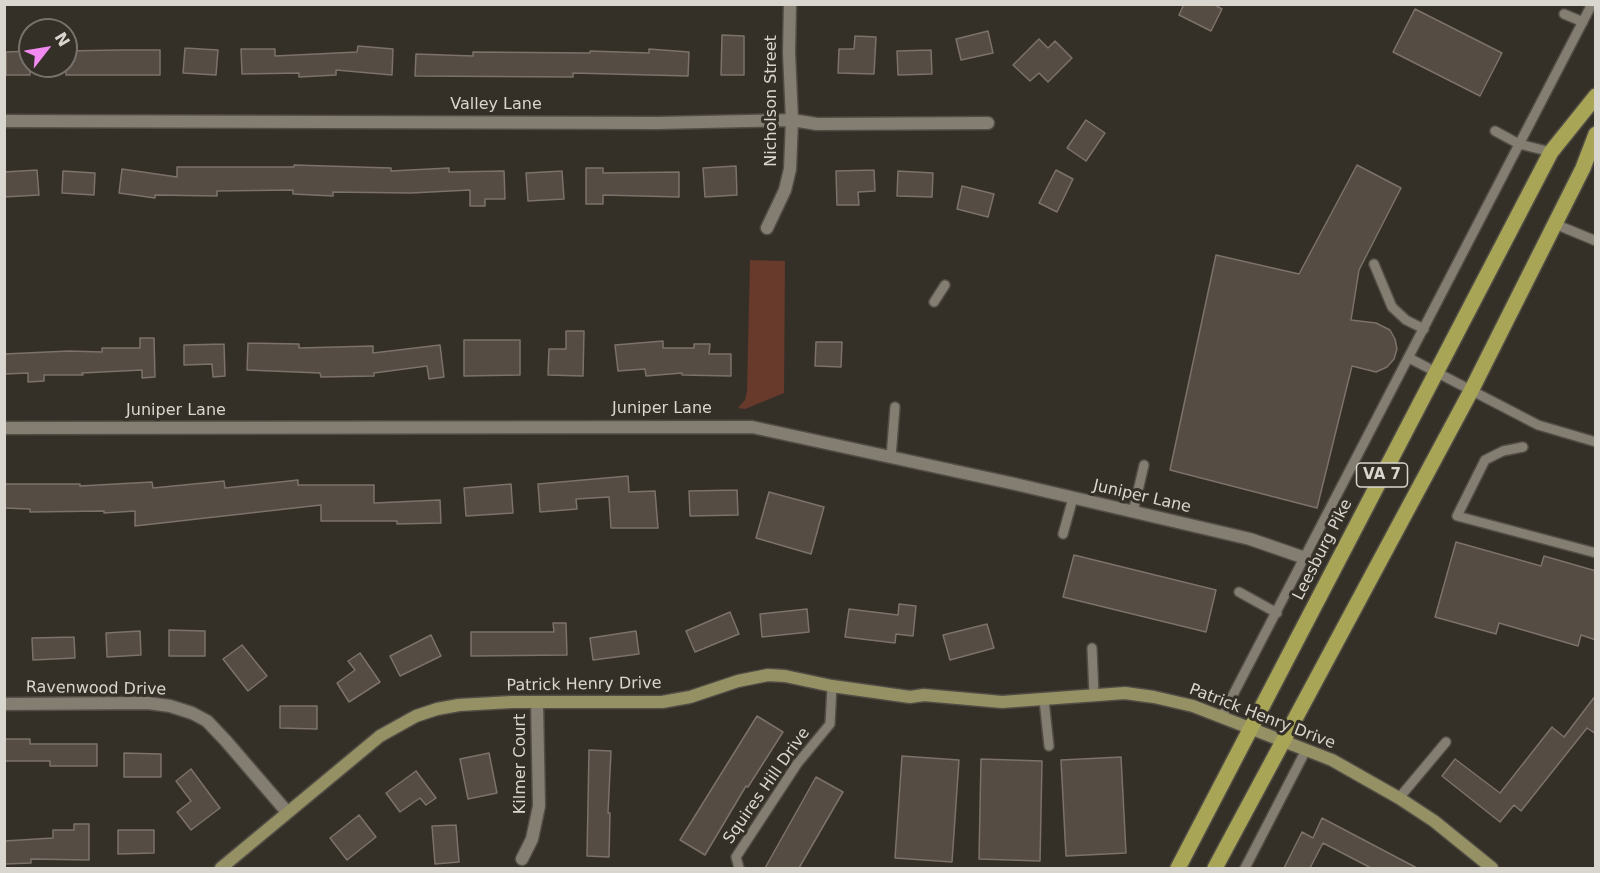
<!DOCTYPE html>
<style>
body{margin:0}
#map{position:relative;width:1600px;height:873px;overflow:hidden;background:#353027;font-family:"DejaVu Sans",sans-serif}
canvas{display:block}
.frame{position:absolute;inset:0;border:6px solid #d9d6d0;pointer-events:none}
.north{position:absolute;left:18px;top:18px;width:60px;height:60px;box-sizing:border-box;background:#353027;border:2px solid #77726b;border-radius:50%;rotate:59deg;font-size:16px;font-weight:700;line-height:24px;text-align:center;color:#d9d6d0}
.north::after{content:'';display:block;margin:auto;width:21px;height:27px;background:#f38af2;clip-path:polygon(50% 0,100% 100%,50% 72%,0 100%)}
</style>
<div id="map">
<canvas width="1600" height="873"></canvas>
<div class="frame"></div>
<div class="north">N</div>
</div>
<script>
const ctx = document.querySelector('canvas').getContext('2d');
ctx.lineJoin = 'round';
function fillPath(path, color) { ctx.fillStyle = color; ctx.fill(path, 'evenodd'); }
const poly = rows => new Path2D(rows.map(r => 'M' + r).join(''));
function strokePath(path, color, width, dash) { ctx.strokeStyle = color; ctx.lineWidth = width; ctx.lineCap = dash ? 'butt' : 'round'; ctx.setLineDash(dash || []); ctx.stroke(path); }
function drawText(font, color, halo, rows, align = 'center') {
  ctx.font = font + ' "DejaVu Sans",sans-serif'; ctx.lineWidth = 6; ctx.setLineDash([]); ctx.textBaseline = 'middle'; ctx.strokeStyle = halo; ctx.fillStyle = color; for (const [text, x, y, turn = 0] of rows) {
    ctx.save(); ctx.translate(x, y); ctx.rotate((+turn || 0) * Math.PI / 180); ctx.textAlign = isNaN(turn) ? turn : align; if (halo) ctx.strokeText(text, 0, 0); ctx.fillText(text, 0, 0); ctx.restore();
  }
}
const green = poly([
 [750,260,785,261,784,393,745,409,738,408,745,400,747,391]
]);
const building = poly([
 [1184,4,1213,4,1222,9,1211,31,1179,15,1184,4],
 [1415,9,1502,53,1480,96,1393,52,1415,9],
 [988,31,993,53,961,60,956,39,988,31],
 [722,35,744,36,744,75,721,75,722,35],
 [855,36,876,37,874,74,838,73,839,49,854,49,855,36],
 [1039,39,1048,48,1055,41,1072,58,1048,82,1039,73,1030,81,1013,65,1039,39],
 [358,46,393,49,392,75,336,70,336,75,299,77,299,73,242,74,241,49,275,49,275,56,357,52,358,46],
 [185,48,218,50,216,75,183,73,185,48],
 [649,49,689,52,688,76,573,73,573,77,415,76,416,54,473,56,473,52,590,53,590,51,649,53,649,49],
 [119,50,160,50,160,75,66,75,66,51,119,50],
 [931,50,932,74,898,75,897,51,931,50],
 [30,51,30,75,6,75,6,52,30,51],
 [1086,120,1105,133,1086,161,1067,148,1086,120],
 [294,165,391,168,391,171,449,168,449,172,504,171,505,199,485,199,485,206,470,206,470,190,411,193,333,192,333,196,293,194,293,190,217,191,217,196,155,195,155,198,119,193,122,169,177,177,177,167,294,167,294,165],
 [1357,165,1401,188,1359,270,1351,320,1376,323,1390,330,1395,339,1397,349,1394,359,1387,367,1376,372,1352,366,1317,508,1170,470,1216,255,1299,274,1357,165],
 [736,166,737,195,705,197,703,168,736,166],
 [586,168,603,168,603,173,679,172,679,197,603,195,603,204,586,204,586,168],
 [37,170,39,195,4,197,4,172,37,170],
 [874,170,875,191,858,192,859,205,837,205,836,171,874,170],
 [1056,170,1073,179,1057,212,1039,203,1056,170],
 [63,171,95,173,94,195,62,193,63,171],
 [562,171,564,199,528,201,526,173,562,171],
 [898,171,933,173,932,197,897,196,898,171],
 [962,186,994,194,988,217,957,209,962,186],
 [566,331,584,331,583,376,548,375,549,349,566,349,566,331],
 [140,338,154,338,155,377,142,378,142,370,82,373,83,375,44,375,44,381,28,382,28,373,4,374,4,354,69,351,102,352,102,348,140,348,140,338],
 [464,340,520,340,520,375,464,376,464,340],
 [663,341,663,348,694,348,694,344,710,344,709,354,731,354,731,376,682,375,682,373,646,376,645,369,618,371,615,345,663,341],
 [816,342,842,342,841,367,815,366,816,342],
 [248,343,299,344,299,348,373,346,373,353,440,345,444,377,429,379,427,366,374,373,374,376,321,377,320,373,247,370,248,343],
 [224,344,225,376,213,377,212,364,184,365,184,345,224,344],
 [628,476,629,492,655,491,658,528,611,528,609,497,576,499,577,509,540,512,538,484,628,476],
 [298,480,298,485,374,485,374,503,440,500,441,523,397,524,397,521,321,521,321,505,135,526,135,511,104,513,104,511,30,512,30,509,4,508,4,484,80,484,80,486,152,482,153,488,224,481,225,488,298,480],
 [511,484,513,513,466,516,464,488,511,484],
 [737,490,738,515,690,516,689,491,737,490],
 [769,492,824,507,811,554,756,538,769,492],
 [1456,542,1541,566,1544,556,1596,571,1596,640,1581,635,1578,646,1499,623,1496,634,1435,617,1456,542],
 [1074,555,1216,590,1206,632,1063,597,1074,555],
 [899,604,916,606,913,636,896,634,895,643,845,637,849,609,898,615,899,604],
 [807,609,809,632,762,637,760,614,807,609],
 [730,612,739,634,695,652,686,631,730,612],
 [553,623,566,623,567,655,471,656,471,632,554,632,553,623],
 [987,624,994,648,950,660,943,635,987,624],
 [169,630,205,631,205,656,169,656,169,630],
 [140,631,141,655,107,657,106,633,140,631],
 [636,631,639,654,593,660,590,638,636,631],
 [431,635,441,656,400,676,390,656,431,635],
 [74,637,75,658,33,660,32,638,74,637],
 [242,645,267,676,248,691,223,659,242,645],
 [360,653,380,682,349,702,337,683,355,670,348,661,360,653],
 [1596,695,1596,734,1587,728,1521,811,1514,805,1500,822,1442,776,1455,759,1500,793,1552,727,1564,737,1596,695],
 [280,706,317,706,317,729,280,728,280,706],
 [757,716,783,732,748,787,746,786,705,855,680,840,757,716],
 [4,739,30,739,30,744,97,744,97,766,50,766,50,761,4,761,4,739],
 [589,750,611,751,608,813,610,813,609,857,587,856,589,750],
 [124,753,161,754,161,777,124,777,124,753],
 [489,753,497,793,468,799,460,759,489,753],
 [902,756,959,760,952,862,895,858,902,756],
 [1121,757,1126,853,1066,856,1061,760,1121,757],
 [981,759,1042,761,1040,861,979,859,981,759],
 [191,769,220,808,191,830,177,812,191,801,176,781,191,769],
 [416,771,436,798,426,805,420,798,400,812,386,793,416,771],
 [816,777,843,792,799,868,765,868,816,777],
 [359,815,376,837,347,860,330,838,359,815],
 [1322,818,1417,868,1371,868,1323,843,1310,868,1284,868,1302,832,1313,838,1322,818],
 [74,824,89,824,89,860,31,859,31,863,4,864,4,841,53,838,53,830,74,830,74,824],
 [456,825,459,862,435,864,432,826,456,825],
 [118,830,154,830,154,853,118,854,118,830]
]);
const lane = poly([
 [1564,14,1583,22],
 [1495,131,1519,144,1551,152],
 [1555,224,1596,241],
 [1374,264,1392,307,1406,320,1424,329],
 [934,302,945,285],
 [1409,358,1538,425,1596,442],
 [1523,447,1503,451,1485,460,1457,516,1596,553],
 [891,457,895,407],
 [1133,512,1144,465],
 [1063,534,1073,498],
 [1239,592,1277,613],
 [1092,648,1094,695],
 [1044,700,1049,746],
 [1222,716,1592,4],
 [1399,798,1446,742],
 [739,868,736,857,797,764,830,724,832,686],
 [1245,868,1306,750]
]);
const street = poly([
 [4,121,658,123,792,120,817,124,988,123],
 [767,228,785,190,790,169,792,120,789,53,790,4],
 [4,428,752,427,1015,484,1250,539,1305,558],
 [4,704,148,703,170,706,192,713,207,721,226,741,287,812],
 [522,859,532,839,539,806,537,703]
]);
const secondary = poly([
 [221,868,380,736,416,716,437,709,459,705,512,702,662,702,690,697,738,681,768,675,785,676,832,686,910,697,924,695,1002,702,1125,693,1154,697,1193,706,1332,760,1399,798,1434,821,1492,868]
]);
const primary = poly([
 [1178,868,1551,152,1596,96],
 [1215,868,1471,391,1583,168,1596,134]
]);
const shields = [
 [1382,475,51]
];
const shieldNames = [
 ["VA 7",1382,475]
];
const streetNames = [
 ["Nicholson Street",772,101,-90],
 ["Valley Lane",496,105],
 ["Juniper Lane",662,409],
 ["Juniper Lane",176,411],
 ["Juniper Lane",1142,497,13],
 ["Leesburg Pike",1323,550,-63],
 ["Patrick Henry Drive",584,685,-1],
 ["Ravenwood Drive",96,689,1],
 ["Patrick Henry Drive",1262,717,21],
 ["Kilmer Court",521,764,-90],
 ["Squires Hill Drive",767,786,-55]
];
fillPath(green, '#673a2b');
fillPath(building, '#554c44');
strokePath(building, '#7c726a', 1.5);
strokePath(lane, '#514d45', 12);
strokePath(street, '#514d45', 15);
strokePath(secondary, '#514d45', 15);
strokePath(primary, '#514d45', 18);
strokePath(lane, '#837d72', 9);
strokePath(street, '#837d72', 12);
strokePath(secondary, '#959164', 12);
strokePath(primary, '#a8a557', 15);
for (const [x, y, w] of shields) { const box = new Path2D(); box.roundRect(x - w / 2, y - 12, w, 24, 4.5); ctx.fillStyle = '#353027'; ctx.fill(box); strokePath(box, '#d9d6d0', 1.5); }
drawText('bold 15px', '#d9d6d0', null, shieldNames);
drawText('16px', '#d9d6d0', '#353027', streetNames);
</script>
